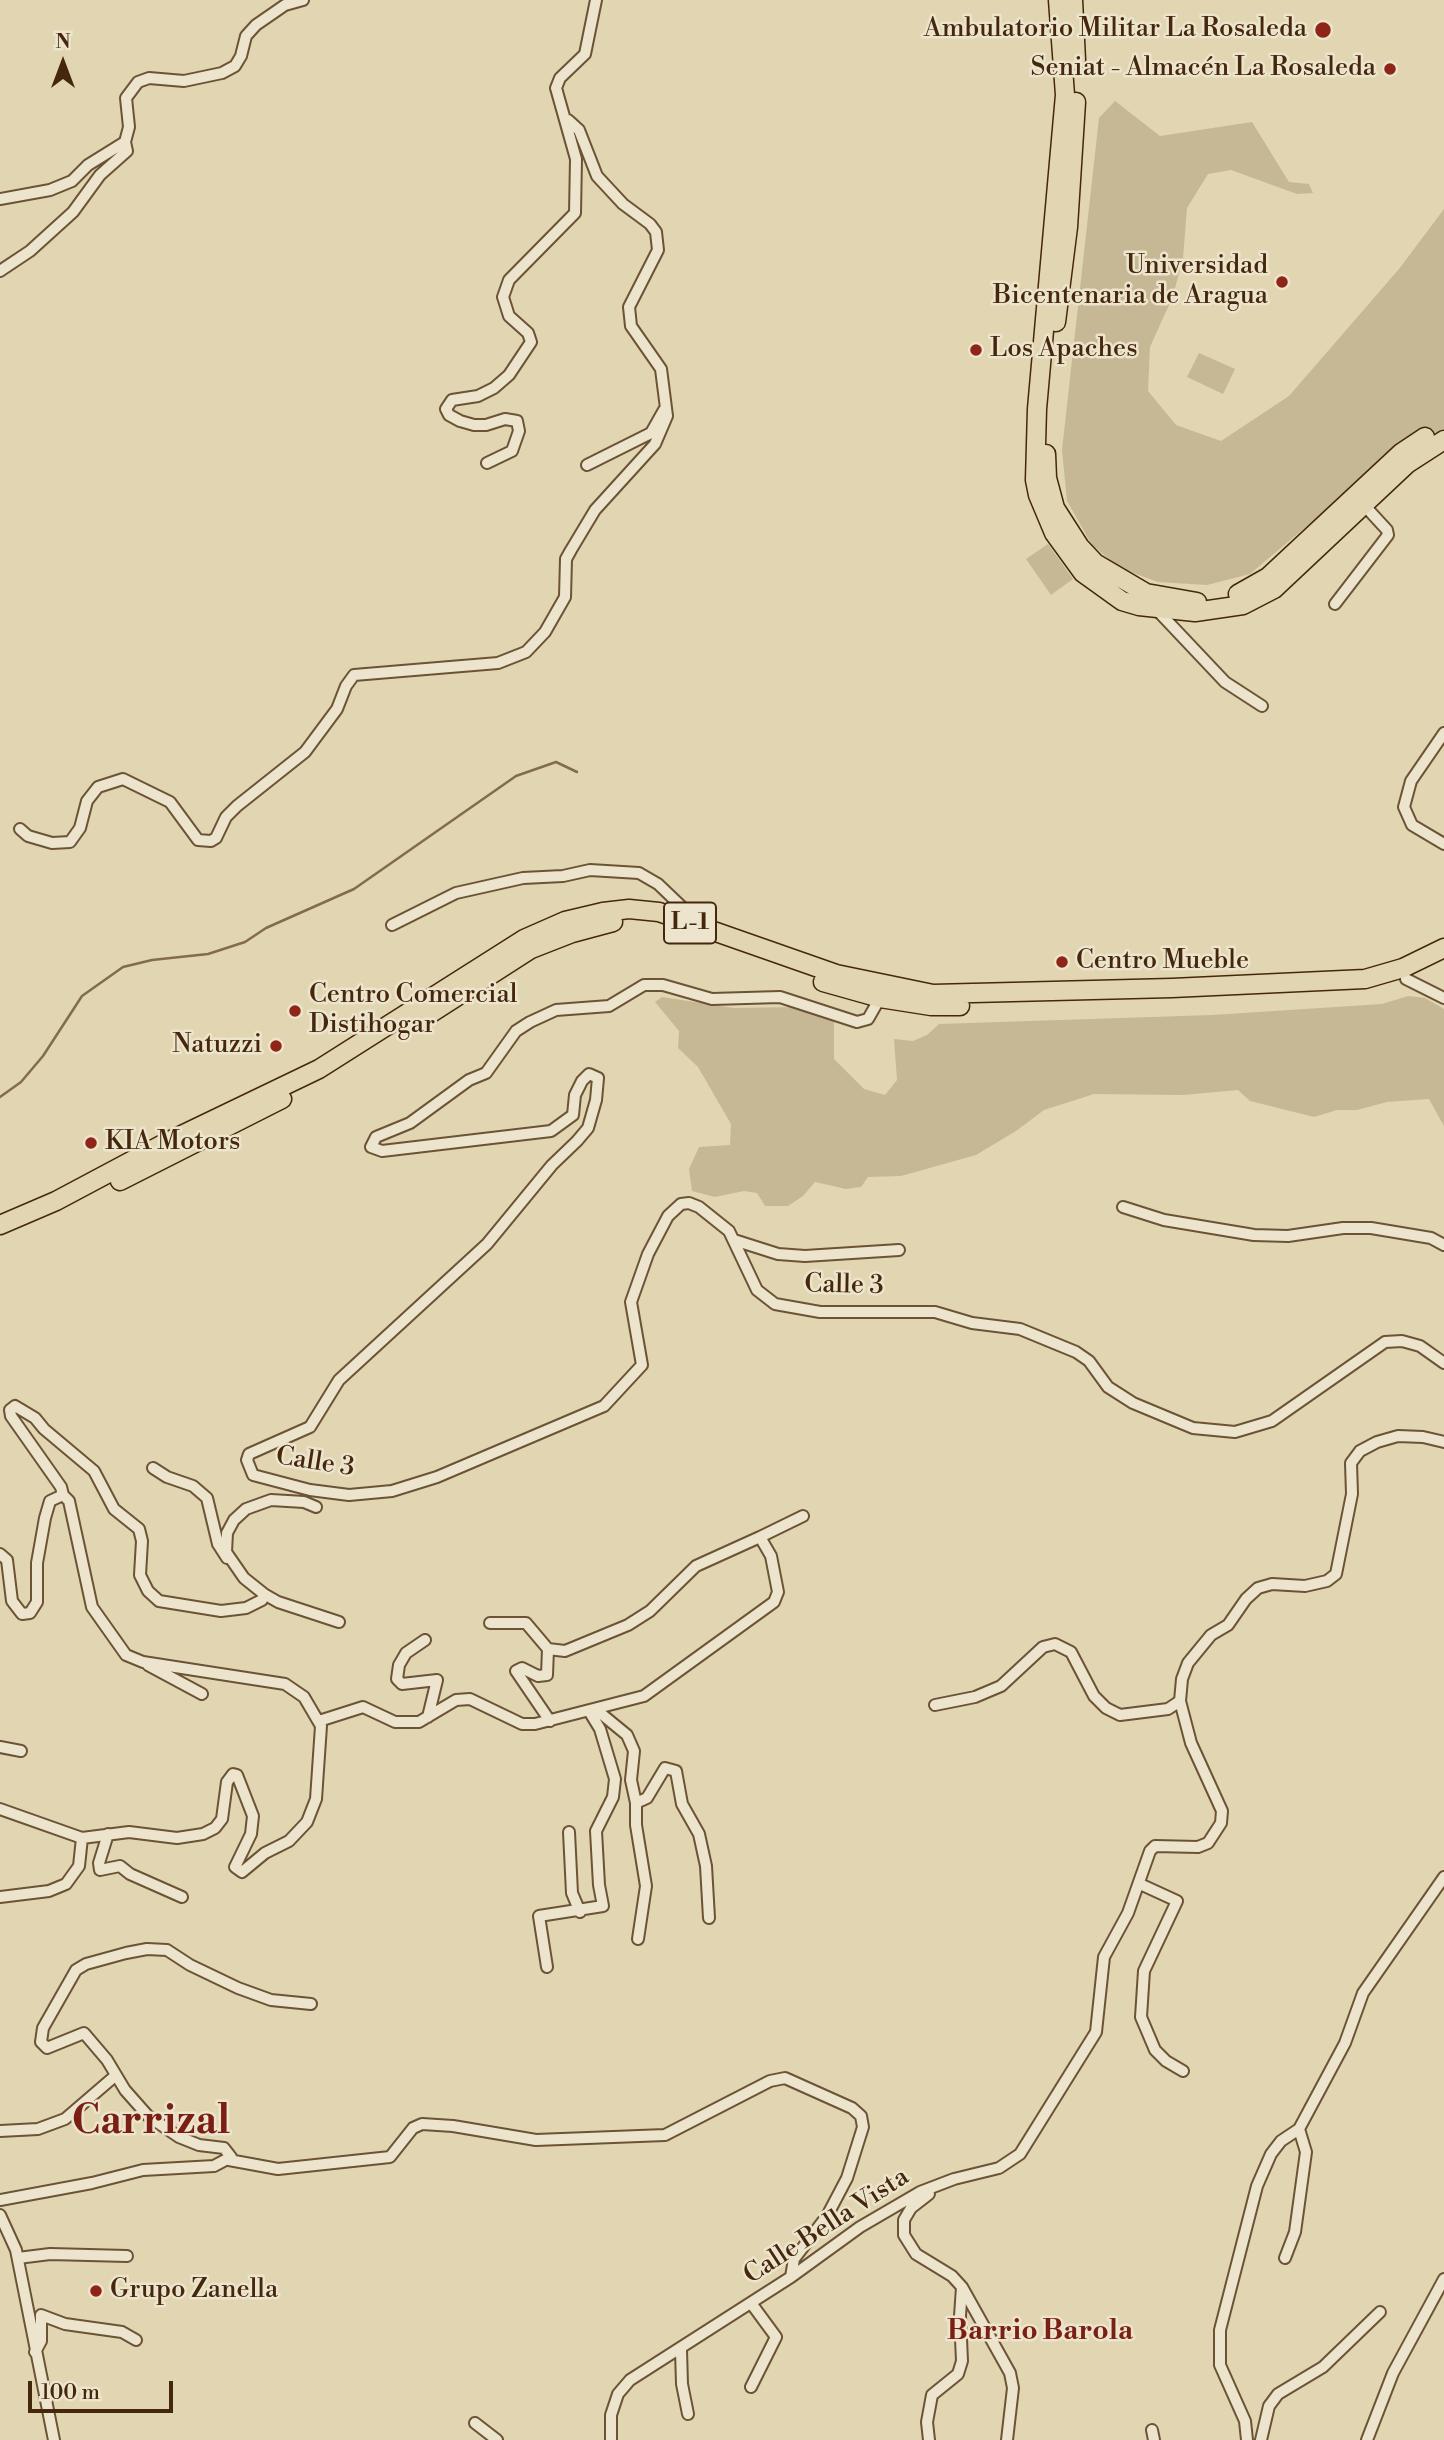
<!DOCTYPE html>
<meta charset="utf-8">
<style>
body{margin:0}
#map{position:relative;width:1444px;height:2440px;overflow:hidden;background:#e1d6b1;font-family:"Libre Bodoni",serif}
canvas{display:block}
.north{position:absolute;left:28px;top:28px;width:70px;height:70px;-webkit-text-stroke:5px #ece4cc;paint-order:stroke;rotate:0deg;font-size:19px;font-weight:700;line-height:28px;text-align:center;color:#45270d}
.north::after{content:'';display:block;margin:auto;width:24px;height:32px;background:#45270d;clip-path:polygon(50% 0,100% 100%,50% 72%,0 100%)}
.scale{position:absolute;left:28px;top:2381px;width:145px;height:32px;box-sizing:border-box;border:4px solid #45270d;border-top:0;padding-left:9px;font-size:21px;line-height:24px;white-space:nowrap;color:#45270d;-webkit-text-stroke:5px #ece4cc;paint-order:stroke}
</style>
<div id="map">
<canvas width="1444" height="2440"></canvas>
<div class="north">N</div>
<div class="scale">100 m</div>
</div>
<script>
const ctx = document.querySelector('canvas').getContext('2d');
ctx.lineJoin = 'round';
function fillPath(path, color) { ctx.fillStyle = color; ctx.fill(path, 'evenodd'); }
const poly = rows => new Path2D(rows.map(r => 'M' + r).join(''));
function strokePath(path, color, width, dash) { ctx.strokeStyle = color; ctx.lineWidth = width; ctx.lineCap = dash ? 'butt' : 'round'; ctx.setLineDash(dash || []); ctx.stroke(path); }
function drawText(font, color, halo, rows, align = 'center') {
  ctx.font = font + ' "Libre Bodoni",serif'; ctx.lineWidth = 5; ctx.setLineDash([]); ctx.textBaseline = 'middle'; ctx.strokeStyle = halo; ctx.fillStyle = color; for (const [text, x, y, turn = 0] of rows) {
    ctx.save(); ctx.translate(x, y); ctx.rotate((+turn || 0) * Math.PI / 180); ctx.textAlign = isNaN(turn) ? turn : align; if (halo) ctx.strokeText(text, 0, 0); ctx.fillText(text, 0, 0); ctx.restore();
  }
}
const green = poly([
 [1115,101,1160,136,1252,122,1289,182,1309,184,1313,193,1297,194,1231,170,1208,174,1187,208,1183,258,1173,296,1150,347,1148,391,1176,425,1221,441,1289,396,1399,269,1444,209,1444,429,1423,438,1353,487,1250,574,1207,585,1158,582,1120,568,1092,545,1067,501,1062,450,1099,118],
 [1199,353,1235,369,1223,394,1187,377],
 [1048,544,1073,579,1051,595,1026,559],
 [1408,996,1425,998,1444,1009,1444,1126,1429,1099,1387,1102,1357,1110,1337,1110,1314,1117,1250,1101,1238,1090,1183,1095,1094,1094,1044,1110,1016,1131,976,1155,901,1176,868,1177,861,1187,846,1189,815,1182,803,1196,788,1206,765,1206,757,1193,744,1191,715,1197,692,1191,689,1169,699,1147,730,1145,731,1124,698,1067,678,1048,679,1031,655,1002,662,997,734,1008,793,1007,834,1021,834,1059,864,1089,885,1095,897,1080,894,1039,913,1041,927,1035,939,1024,1212,1015,1382,1004]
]);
const stream = poly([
 [0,1097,21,1082,43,1056,82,996,123,967,152,960,208,954,245,942,266,928,354,889,516,776,556,762,577,772]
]);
const minor = poly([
 [0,199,50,190,72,181,88,165,125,142,129,127,126,98,138,82,149,78,184,81,222,73,235,66,241,56,246,36,256,25,285,5,303,0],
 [0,271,30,251,73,212,100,175,127,151,125,142],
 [487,463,512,451,519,431,517,421,505,419,486,425,474,425,460,421,449,415,446,409,452,400,478,396,494,388,509,375,531,342,528,333,509,316,503,297,509,280,575,213,576,159,556,88,560,78,585,54,596,0],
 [587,465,651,433,664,410],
 [1335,604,1388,535,1387,530,1364,505],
 [1156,609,1225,682,1262,706],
 [1444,733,1411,781,1404,807,1412,825,1444,844],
 [20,829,28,836,52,843,70,842,80,828,87,801,98,787,123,779,170,802,198,840,211,841,216,838,226,817,237,806,305,752,337,709,346,686,354,675,498,663,526,652,545,632,565,597,566,559,571,550,595,510,655,444,667,416,661,369,631,326,629,307,658,250,656,232,650,224,623,204,597,176,579,130,568,120],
 [392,925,456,893,523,878,563,876,590,870,639,873,658,884,680,905,688,914,689,923],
 [1406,979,1444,998],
 [880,998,868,1019,857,1022,780,997,712,999,663,985,644,985,609,1006,556,1010,530,1022,516,1031,486,1073,469,1080,410,1123,376,1137,371,1147,382,1151,551,1131,573,1115,575,1095,582,1081,589,1074,598,1078,596,1100,588,1128,577,1141,552,1165,487,1244,339,1380,310,1427,249,1454,247,1460,253,1475,310,1490,349,1495,392,1491,437,1477,604,1406,642,1365,631,1302,648,1254,668,1216,681,1204,689,1203,699,1207,729,1231,757,1290,775,1304,820,1312,935,1312,972,1323,1020,1329,1076,1352,1089,1361,1108,1387,1133,1403,1193,1428,1235,1432,1272,1421,1385,1342,1402,1341,1420,1346,1444,1363],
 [1123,1207,1164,1220,1254,1235,1288,1236,1343,1228,1371,1228,1431,1238,1444,1245],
 [734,1240,778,1254,805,1256,899,1250],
 [153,1468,167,1477,193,1486,207,1498,218,1544,227,1558],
 [63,1495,61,1487,11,1416,10,1410,15,1406,35,1418,44,1429,94,1471,114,1509,139,1529,142,1541,140,1575,148,1591,159,1601,221,1611,246,1608,262,1600,264,1594,244,1578,226,1552,227,1533,234,1520,246,1509,271,1500,304,1502,316,1507],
 [760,1537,803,1516],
 [0,1554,7,1560,12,1601,22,1614,30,1613,37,1602,37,1563,45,1518,50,1501,63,1495,69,1501,92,1607,126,1655,143,1662,285,1684,304,1697,321,1726,316,1799,307,1822,289,1841,265,1853,242,1872,235,1867,251,1834,253,1816,237,1775,233,1774,227,1782,222,1819,215,1828,203,1834,177,1838,129,1832,82,1838],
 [264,1594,278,1602,339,1622],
 [425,1640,406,1653,399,1665,397,1679,402,1684,437,1680,428,1717],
 [548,1649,547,1675,538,1676,522,1668,516,1671,550,1721],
 [148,1665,202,1694],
 [935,1705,975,1697,1001,1686,1043,1647,1055,1644,1071,1652,1094,1696,1106,1708,1120,1715,1168,1709,1180,1701],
 [592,1712,599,1712,627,1735,634,1751,631,1780,636,1803,647,1798,665,1768,676,1771,682,1804,699,1834,706,1866,709,1918],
 [319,1721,363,1707,395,1722,419,1722,456,1700,470,1699,522,1724,535,1724,644,1696,774,1602,778,1592,771,1556,760,1537,696,1566,650,1611,628,1625,565,1651,548,1649,526,1623,490,1623],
 [0,1747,21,1751],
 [636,1803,636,1825,646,1886,638,1939],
 [0,1809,82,1838,79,1866,66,1884,49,1891,0,1897],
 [569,1832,572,1893,580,1912],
 [108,1834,99,1863,100,1870,120,1866,130,1874,182,1897],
 [1140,1884,1177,1901,1144,1971,1141,2017,1155,2050,1166,2061,1183,2071],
 [547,1967,539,1916,603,1906,599,1885,596,1831,613,1797,615,1779,600,1729,589,1711],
 [0,2131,38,2129,65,2119,115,2076],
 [229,2160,278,2169,390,2157,413,2128,422,2124,453,2126,536,2140,665,2135,770,2081,785,2078,852,2108,861,2116,863,2127,847,2178,827,2216,794,2259,791,2277],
 [929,2194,911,2208,904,2220,904,2235,916,2254,952,2276,962,2287,1010,2373,1013,2388,1007,2440],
 [0,2200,92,2183,143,2170,214,2166,231,2157,224,2148,199,2145,179,2137,148,2116,125,2090,107,2060,84,2033,47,2048,41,2042,43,2028,76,1970,86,1964,126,1953,147,1949,167,1950,190,1965,238,1988,271,2000,311,2004],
 [0,2215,16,2250,54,2440],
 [18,2258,50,2254,127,2256],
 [1285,2258,1295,2232,1306,2152,1299,2129],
 [751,2303,776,2337,751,2387],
 [681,2350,682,2384,688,2414],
 [35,2352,41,2341,41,2315,65,2324,122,2332,136,2340],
 [475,2423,497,2440],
 [1152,2430,1154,2440],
 [611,2440,611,2415,618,2394,630,2380,791,2277,860,2227,920,2192,954,2179,999,2168,1020,2154,1096,2032,1104,1957,1128,1913,1150,1851,1155,1846,1198,1847,1208,1843,1221,1823,1222,1811,1191,1743,1180,1701,1182,1679,1188,1663,1211,1635,1228,1625,1246,1599,1258,1588,1272,1584,1305,1586,1327,1581,1336,1574,1352,1494,1351,1463,1360,1451,1377,1442,1398,1436,1423,1437,1444,1442],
 [929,2440,927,2422,932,2395,958,2374,962,2361,960,2316,962,2287],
 [1247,2440,1245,2421,1220,2365,1220,2330,1257,2186,1271,2154,1281,2141,1299,2129,1345,2043,1363,1993,1444,1877],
 [1261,2440,1269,2406,1278,2394,1323,2367,1380,2312],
 [1367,2440,1393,2373,1444,2279]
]);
const primary = poly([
 [1058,0,1065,95,1037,409,1035,480,1038,495,1054,533,1083,573,1122,601,1139,606,1195,612,1243,605,1274,589,1407,464,1444,440],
 [1073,0,1076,60],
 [1056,322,1068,227,1076,102],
 [1046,454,1047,478,1055,508,1080,547,1095,563,1146,593,1197,602],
 [1238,594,1268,577,1401,453,1425,437],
 [823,982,880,998,931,1006,960,1006],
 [422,1019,531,949,572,933,613,922],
 [120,1181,282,1099],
 [0,1225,56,1201,165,1143,319,1069,524,939,565,921,603,912,629,909,659,912,836,974,933,994,1172,988,1365,979,1403,968,1444,948]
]);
const markers = [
 [1323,30,9,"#8f2418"],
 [1390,69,7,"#8f2418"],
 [1282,282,7,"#8f2418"],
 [976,350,7,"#8f2418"],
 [1062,962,7,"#8f2418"],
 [295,1011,7,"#8f2418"],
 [276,1046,7,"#8f2418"],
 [91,1143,7,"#8f2418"],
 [96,2291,7,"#8f2418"]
];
const shields = [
 [690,923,52]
];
const shieldNames = [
 ["L-1",690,923]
];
const poiNames = [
 ["Ambulatorio Militar La Rosaleda",1307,30,"right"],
 ["Seniat - Almacén La Rosaleda",1376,69,"right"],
 ["Universidad",1268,267,"right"],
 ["Bicentenaria de Aragua",1268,297,"right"],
 ["Los Apaches",990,350],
 ["Centro Mueble",1076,962],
 ["Centro Comercial",309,996],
 ["Distihogar",309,1026],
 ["Natuzzi",262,1046,"right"],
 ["KIA Motors",105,1143],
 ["Grupo Zanella",110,2291]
];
const streetNames = [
 ["Calle 3",844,1286,1],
 ["Calle 3",315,1463,9],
 ["Calle Bella Vista",827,2227,-33]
];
const neighbourhoodNames = [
 ["Barrio Barola",1040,2332]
];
const townNames = [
 ["Carrizal",151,2123]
];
fillPath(green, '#c6b895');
strokePath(stream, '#836c4e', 2.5);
strokePath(minor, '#6c5336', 14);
strokePath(primary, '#45270d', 21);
strokePath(minor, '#ece4cc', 10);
strokePath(primary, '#e1d6b1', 18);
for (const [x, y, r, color] of markers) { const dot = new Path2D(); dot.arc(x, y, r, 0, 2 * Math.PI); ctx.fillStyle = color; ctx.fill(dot); strokePath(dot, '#ece4cc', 2.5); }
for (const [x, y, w] of shields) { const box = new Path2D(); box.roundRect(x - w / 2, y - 20.5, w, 41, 5); ctx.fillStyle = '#ece4cc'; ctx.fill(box); strokePath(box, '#45270d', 2); }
drawText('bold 24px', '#45270d', null, shieldNames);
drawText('26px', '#45270d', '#ece4cc', poiNames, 'left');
drawText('26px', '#45270d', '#ece4cc', streetNames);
drawText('bold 28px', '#7a1f14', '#ece4cc', neighbourhoodNames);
drawText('bold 40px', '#7a1f14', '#ece4cc', townNames);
</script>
